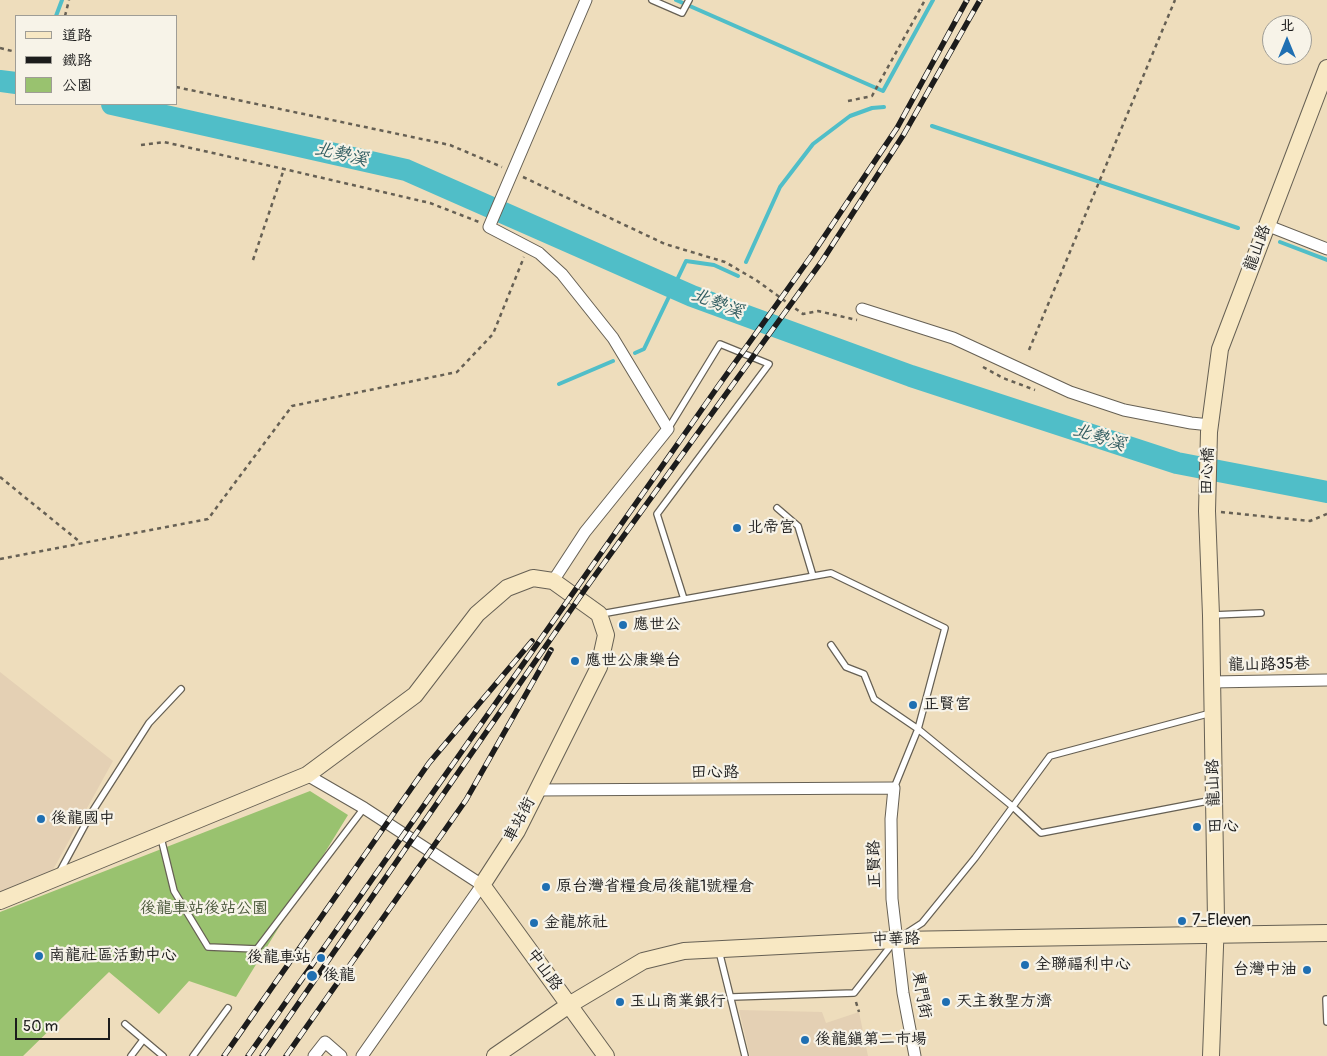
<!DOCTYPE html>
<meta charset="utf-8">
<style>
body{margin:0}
#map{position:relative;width:1327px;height:1056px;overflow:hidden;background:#eeddbc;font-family:Pangolin,"LXGW WenKai TC",sans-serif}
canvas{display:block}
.legend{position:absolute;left:15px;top:15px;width:162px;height:90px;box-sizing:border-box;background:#f7f3e8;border:1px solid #9f9d96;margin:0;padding:6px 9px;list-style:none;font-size:15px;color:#1c1c1c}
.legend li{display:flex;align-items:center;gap:10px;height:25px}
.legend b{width:25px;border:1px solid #9f9d96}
.north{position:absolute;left:1262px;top:15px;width:50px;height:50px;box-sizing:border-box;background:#f7f3e8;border:1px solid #9f9d96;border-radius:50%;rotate:0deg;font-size:14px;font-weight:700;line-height:20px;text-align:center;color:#1c1c1c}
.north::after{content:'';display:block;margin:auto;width:18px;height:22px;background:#1f6fb2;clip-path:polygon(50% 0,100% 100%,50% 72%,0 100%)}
.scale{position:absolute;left:15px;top:1018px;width:95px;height:22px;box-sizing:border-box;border:2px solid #1c1c1c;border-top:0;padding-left:6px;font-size:15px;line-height:18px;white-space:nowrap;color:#1c1c1c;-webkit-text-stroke:4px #f7f3e8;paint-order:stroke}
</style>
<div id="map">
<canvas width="1327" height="1056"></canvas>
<ul class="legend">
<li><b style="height:6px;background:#f8e8c3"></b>道路</li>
<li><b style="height:6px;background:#1c1c1c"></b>鐵路</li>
<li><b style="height:14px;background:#99c26f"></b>公園</li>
</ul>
<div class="north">北</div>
<div class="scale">50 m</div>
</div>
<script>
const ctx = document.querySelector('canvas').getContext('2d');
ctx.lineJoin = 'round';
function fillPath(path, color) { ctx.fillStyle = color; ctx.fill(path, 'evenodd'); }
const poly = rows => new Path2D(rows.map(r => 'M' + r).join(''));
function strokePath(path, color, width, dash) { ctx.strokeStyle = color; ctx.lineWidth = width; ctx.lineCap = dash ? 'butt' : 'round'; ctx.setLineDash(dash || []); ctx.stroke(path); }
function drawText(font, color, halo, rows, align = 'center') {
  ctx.font = font + ' Pangolin,"LXGW WenKai TC",sans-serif'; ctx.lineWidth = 4.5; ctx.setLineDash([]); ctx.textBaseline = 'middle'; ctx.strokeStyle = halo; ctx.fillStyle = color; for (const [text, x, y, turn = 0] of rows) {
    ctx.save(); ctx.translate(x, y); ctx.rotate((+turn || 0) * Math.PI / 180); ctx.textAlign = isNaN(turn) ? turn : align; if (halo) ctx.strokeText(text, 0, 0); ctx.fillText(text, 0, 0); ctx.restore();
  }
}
const built = poly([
 [0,672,113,761,49,877,0,893],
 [739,1010,822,1012,826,1023,859,1012,868,1056,750,1056]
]);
const green = poly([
 [310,791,348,815,236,997,189,981,159,1014,109,972,23,1056,0,1056,0,912]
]);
const stream = poly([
 [676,0,883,91,933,0],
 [56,16,62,0],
 [932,126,1238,228],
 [1280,242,1327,260],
 [746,262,780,187,813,144,850,116,872,108,884,107],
 [635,353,644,349,686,261,714,265,738,276],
 [559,384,613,361]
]);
const river = poly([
 [0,81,16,83],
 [112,104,406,170,692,296,911,376,1177,463,1327,492]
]);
const path = poly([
 [65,16,69,0],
 [0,48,16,52],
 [176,87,450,145,502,167],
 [848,101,872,96,925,0],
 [141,145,164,142,284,169,430,203,479,222],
 [523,177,665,244,725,262,756,280,803,314,818,311,857,320],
 [253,260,284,169],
 [1029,350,1175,0],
 [983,367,1003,378,1035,390],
 [0,477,80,542],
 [1221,512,1310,521,1327,514],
 [0,559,208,519,292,406,457,372,493,334,524,257],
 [856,1002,859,1012]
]);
const lane = poly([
 [652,0,682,13,689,0],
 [668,429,720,344,769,364,657,514,684,599],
 [777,508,798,526,813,576],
 [601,614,831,573,945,628,918,729,894,788],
 [1213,615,1261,613],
 [831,645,846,667,864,674,874,699,918,729,1012,806,1041,833,1213,800],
 [161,838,174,891,208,947,257,949,364,808],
 [59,873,92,812,149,723,181,689],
 [902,936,922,923,975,858,1050,756,1211,713],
 [719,951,745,1056],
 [732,997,854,993,893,943],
 [1326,999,1327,1022],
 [125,1024,163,1056],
 [131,1056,143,1040],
 [193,1056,228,1008]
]);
const street = poly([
 [1266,225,1327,249],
 [862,309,953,338,1070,392,1124,410,1191,423,1210,425],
 [553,581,585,532,668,429,613,338,562,274,539,253,489,227,586,0],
 [1211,682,1327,680],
 [307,775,364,808,482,885,362,1056],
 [536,790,894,788,891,819,892,899,903,993,915,1056],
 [314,1056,325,1042,341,1056]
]);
const secondary = poly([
 [0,901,307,775,415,695,477,614,507,588,533,578,553,581,599,614,606,635,599,667,517,831,482,885,606,1056],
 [495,1056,569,1005,643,961,684,951,896,940,1327,933],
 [1211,1056,1216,920,1211,615,1207,511,1209,432,1220,349,1327,68]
]);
const rail = poly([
 [224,1056,429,763,532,641],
 [248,1056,719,385,812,255,897,128,967,0],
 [262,1056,586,588,822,261,904,134,980,0],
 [286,1056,466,800,551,650]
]);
const markers = [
 [737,528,5,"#1f6fb2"],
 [623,625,5,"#1f6fb2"],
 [575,661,5,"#1f6fb2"],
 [913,705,5,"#1f6fb2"],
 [41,819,5,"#1f6fb2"],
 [1197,827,5,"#1f6fb2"],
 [546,887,5,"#1f6fb2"],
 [1182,921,5,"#1f6fb2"],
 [534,923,5,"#1f6fb2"],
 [39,956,5,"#1f6fb2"],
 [321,958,5,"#1f6fb2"],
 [1025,965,5,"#1f6fb2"],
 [1307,970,5,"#1f6fb2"],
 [312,976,6,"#1f6fb2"],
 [620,1002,5,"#1f6fb2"],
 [946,1002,5,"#1f6fb2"],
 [805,1040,5,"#1f6fb2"]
];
const streetNames = [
 ["龍山路",1258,248,-70],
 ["田心橋",1208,471,-88],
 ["龍山路35巷",1269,665,-1],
 ["田心路",715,773],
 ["龍山路",1214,783,-92],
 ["車站街",520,820,-62],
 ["正賢路",875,864,-91],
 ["中華路",896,940,-2],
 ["中山路",544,970,54],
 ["東門街",921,995,80]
];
const poiNames = [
 ["北帝宮",747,528],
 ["應世公",633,625],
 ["應世公康樂台",585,661],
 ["正賢宮",923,705],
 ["後龍國中",51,819],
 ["田心",1207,827],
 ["原台灣省糧食局後龍1號糧倉",556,887],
 ["7-Eleven",1192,921],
 ["金龍旅社",544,923],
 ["南龍社區活動中心",49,956],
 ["後龍車站",311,958,"right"],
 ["全聯福利中心",1035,965],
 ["台灣中油",1297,970,"right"],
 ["後龍",323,976],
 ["玉山商業銀行",630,1002],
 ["天主教聖方濟",956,1002],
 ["後龍鎮第二市場",815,1040]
];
const parkNames = [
 ["後龍車站後站公園",204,909]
];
const waterNames = [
 ["北勢溪",341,155,13],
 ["北勢溪",717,304,21],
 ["北勢溪",1099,438,18]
];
fillPath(built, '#e4d0b4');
fillPath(green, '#99c26f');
strokePath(stream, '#50bec8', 4);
strokePath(river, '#50bec8', 22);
strokePath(lane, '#666054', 8);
strokePath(street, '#666054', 13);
strokePath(secondary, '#666054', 18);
strokePath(path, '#666054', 2.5, [4, 4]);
strokePath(lane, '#fff', 5.5);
strokePath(street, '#fff', 11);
strokePath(secondary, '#f8e8c3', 16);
strokePath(rail, '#1c1c1c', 5.5);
strokePath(rail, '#f7f3e8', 4, [11]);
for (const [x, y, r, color] of markers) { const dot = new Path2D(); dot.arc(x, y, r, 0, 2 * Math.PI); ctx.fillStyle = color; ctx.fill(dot); strokePath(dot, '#f7f3e8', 2); }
drawText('16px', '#1c1c1c', '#f7f3e8', streetNames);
drawText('16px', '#1c1c1c', '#f7f3e8', poiNames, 'left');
drawText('16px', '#485639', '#f7f3e8', parkNames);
drawText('italic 18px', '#315d61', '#f7f3e8', waterNames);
</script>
